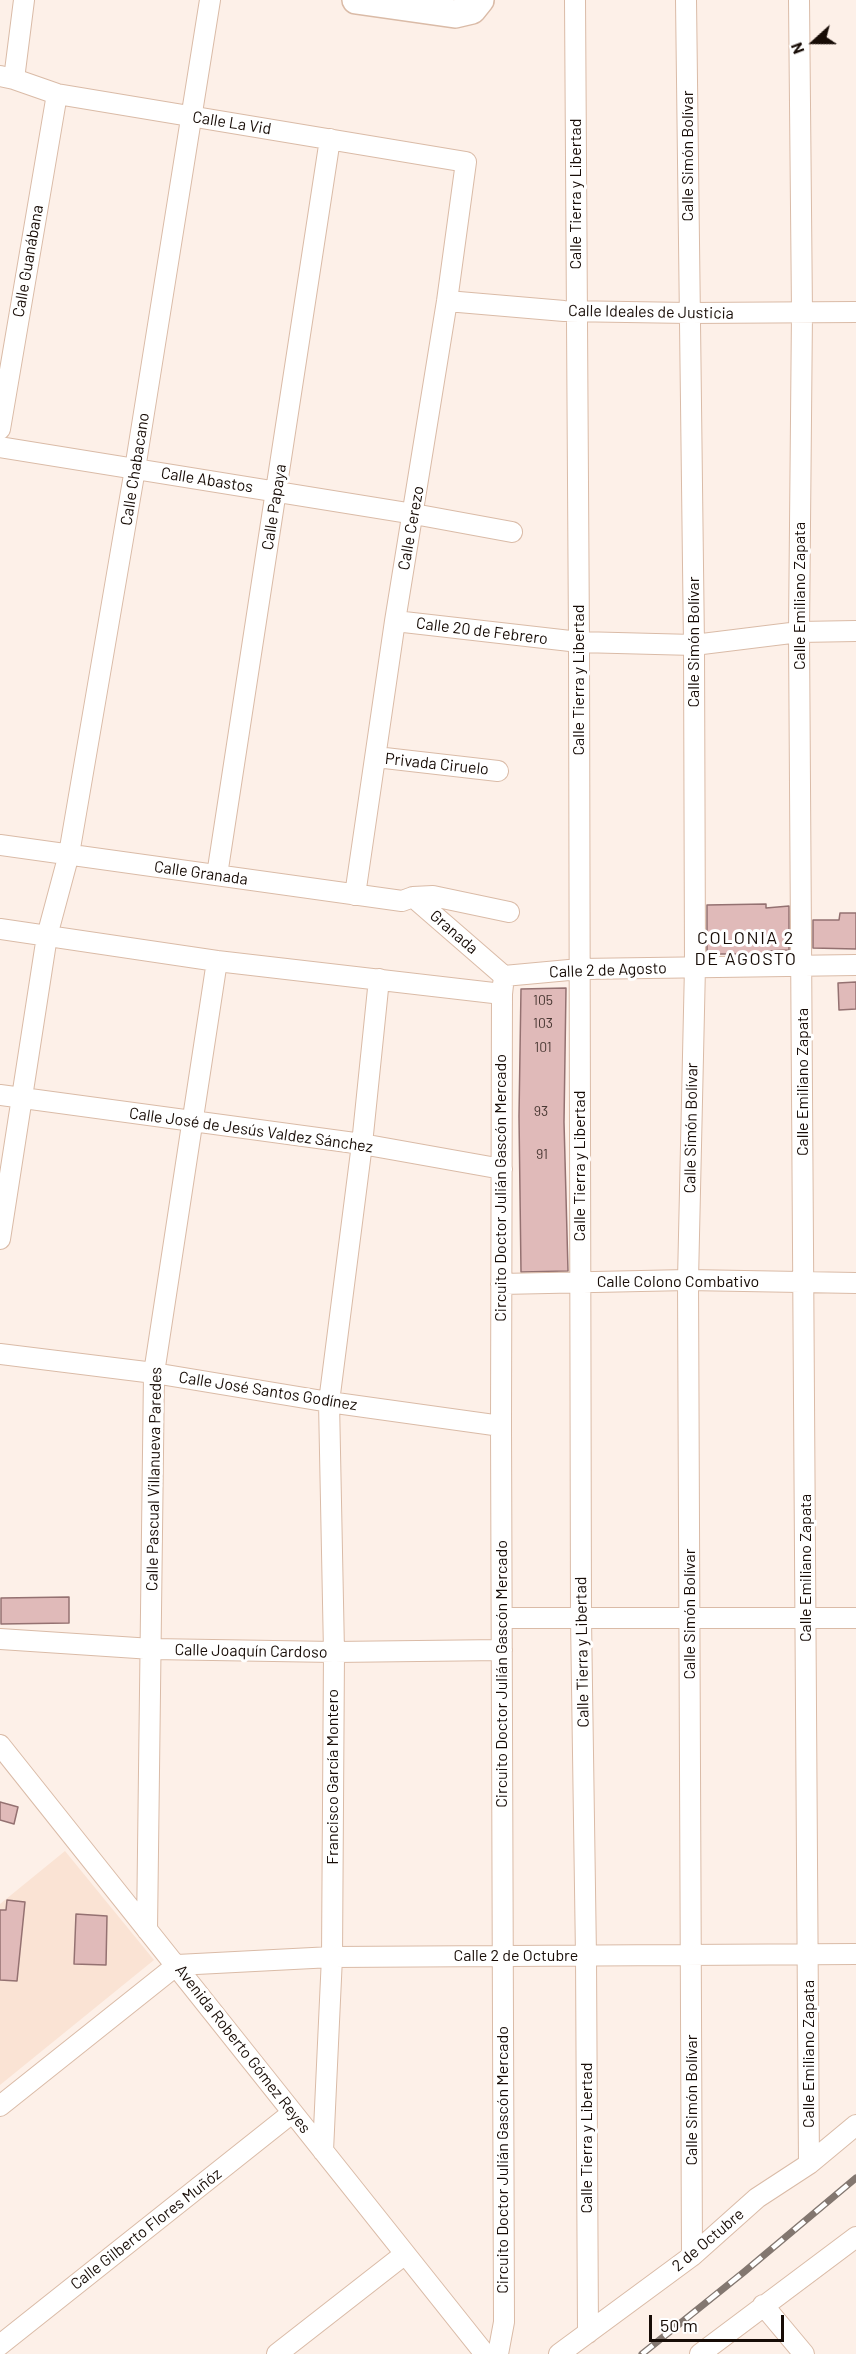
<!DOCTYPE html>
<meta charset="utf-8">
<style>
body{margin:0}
#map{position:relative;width:856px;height:2354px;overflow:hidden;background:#fdf0e8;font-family:Barlow,sans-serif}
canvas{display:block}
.north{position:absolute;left:784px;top:12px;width:60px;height:60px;-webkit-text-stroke:4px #fff;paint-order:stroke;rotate:249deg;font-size:16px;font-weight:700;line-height:24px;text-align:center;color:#170c06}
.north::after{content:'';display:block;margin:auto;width:21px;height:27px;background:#170c06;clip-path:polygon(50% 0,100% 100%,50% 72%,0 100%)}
.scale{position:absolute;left:649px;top:2315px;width:135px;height:27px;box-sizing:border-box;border:3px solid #170c06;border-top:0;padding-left:8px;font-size:18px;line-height:21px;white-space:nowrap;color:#170c06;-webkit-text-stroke:4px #fff;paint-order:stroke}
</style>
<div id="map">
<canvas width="856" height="2354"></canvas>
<div class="north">N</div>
<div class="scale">50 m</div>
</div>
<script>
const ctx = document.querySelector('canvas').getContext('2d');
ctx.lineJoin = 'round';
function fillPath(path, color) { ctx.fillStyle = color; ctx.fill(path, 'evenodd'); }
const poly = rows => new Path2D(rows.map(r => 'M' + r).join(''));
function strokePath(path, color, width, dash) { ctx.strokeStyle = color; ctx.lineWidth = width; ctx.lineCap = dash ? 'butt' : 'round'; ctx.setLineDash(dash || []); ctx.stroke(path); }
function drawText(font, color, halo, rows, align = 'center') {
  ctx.font = font + ' Barlow,sans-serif'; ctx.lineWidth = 6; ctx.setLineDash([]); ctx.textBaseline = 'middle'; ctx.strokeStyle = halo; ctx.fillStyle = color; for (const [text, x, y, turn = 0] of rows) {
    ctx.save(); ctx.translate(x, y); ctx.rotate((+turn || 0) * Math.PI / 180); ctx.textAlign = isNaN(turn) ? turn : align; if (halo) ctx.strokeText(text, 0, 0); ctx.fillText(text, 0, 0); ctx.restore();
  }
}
const built = poly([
 [65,1851,154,1960,0,2085,0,1904]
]);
const building = poly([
 [766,904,766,908,789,906,789,950,766,951,766,954,707,954,707,905,766,904],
 [840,913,856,913,856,949,813,948,813,920,839,920,840,913],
 [856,982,856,1009,839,1010,838,983,856,982],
 [566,988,564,1122,568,1271,521,1272,519,1116,521,989,566,988],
 [69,1597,69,1623,1,1624,1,1598,69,1597],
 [0,1802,18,1807,14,1824,0,1820,0,1802],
 [7,1900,25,1902,17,1981,0,1980,0,1910,6,1910,7,1900],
 [76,1914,107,1916,106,1965,74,1964,76,1914]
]);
const street = poly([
 [575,0,579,642,581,1618,586,1956,588,2333],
 [686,0,694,645,695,966,688,1280,692,2256],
 [799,0,802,312,799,632,809,2164],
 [0,76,14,79,57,94,466,162,447,301,395,621,355,895],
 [14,79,24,0],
 [447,301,564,311,689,313,856,312],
 [0,429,57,94],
 [0,447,414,514,512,532],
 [395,621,579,642,694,645,799,632,856,631],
 [376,757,498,771],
 [0,845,402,901,413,897,504,976],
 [217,875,330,139],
 [413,897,433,896,509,912],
 [0,929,217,961,502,994],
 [504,976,580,969,856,965],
 [0,1095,362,1144,502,1169],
 [0,1239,47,936,69,854,135,469,210,0],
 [501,1284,688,1280,856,1283],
 [0,1354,154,1373,329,1402,501,1426],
 [502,1618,856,1618],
 [0,1639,152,1649,334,1652,502,1650],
 [0,1745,485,2354],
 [147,1930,154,1373,217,961],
 [0,2106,177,1965,332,1957,856,1954],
 [323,2151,332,1957,334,1652,329,1402,362,1144,379,979],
 [763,2305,804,2354],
 [0,2345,292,2113],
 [277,2354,405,2254],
 [498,2354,504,2322,501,1426,502,994,504,976],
 [559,2354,692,2256,757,2198,809,2164,856,2125],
 [700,2354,856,2237]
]);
const secondary = poly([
 [356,0,455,14,472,10,480,0]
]);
const rail = poly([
 [642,2354,744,2272,856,2178]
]);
const numberNames = [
 ["105",543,1000],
 ["103",543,1023],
 ["101",543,1047],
 ["93",541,1111],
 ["91",542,1154]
];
const streetNames = [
 ["Calle La Vid",232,123,9],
 ["Calle Simón Bolívar",688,156,-90],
 ["Calle Tierra y Libertad",576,194,-90],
 ["Calle Guanábana",28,261,-80],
 ["Calle Ideales de Justicia",651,312,1],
 ["Calle Chabacano",135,469,-81],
 ["Calle Abastos",207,480,9],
 ["Calle Papaya",274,507,-81],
 ["Calle Cerezo",411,528,-80],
 ["Calle Emiliano Zapata",800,596,-90],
 ["Calle 20 de Febrero",482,631,7],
 ["Calle Simón Bolívar",694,642,-90],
 ["Calle Tierra y Libertad",579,680,-90],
 ["Privada Ciruelo",437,764,6],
 ["Calle Granada",201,873,8],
 ["Granada",454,932,41],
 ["Calle 2 de Agosto",608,970,-2],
 ["Calle Emiliano Zapata",803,1082,-90],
 ["Calle Simón Bolívar",691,1128,-89],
 ["Calle José de Jesús Valdez Sánchez",251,1130,8],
 ["Calle Tierra y Libertad",580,1166,-90],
 ["Circuito Doctor Julián Gascón Mercado",501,1188,-90],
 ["Calle Colono Combativo",678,1282],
 ["Calle José Santos Godínez",268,1391,9],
 ["Calle Pascual Villanueva Paredes",154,1479,-89],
 ["Calle Emiliano Zapata",806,1568,-90],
 ["Calle Simón Bolívar",690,1614,-90],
 ["Calle Joaquín Cardoso",251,1651,1],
 ["Calle Tierra y Libertad",582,1652,-91],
 ["Circuito Doctor Julián Gascón Mercado",502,1674,-90],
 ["Francisco García Montero",333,1777,-90],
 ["Calle 2 de Octubre",516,1956],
 ["Avenida Roberto Gómez Reyes",243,2049,52],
 ["Calle Emiliano Zapata",809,2054,-90],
 ["Calle Simón Bolívar",692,2100,-90],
 ["Calle Tierra y Libertad",587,2138,-90],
 ["Circuito Doctor Julián Gascón Mercado",503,2160,-90],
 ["Calle Gilberto Flores Muñóz",146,2229,-38],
 ["2 de Octubre",708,2240,-40]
];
const neighbourhoodNames = [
 ["COLONIA 2",746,938],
 ["DE AGOSTO",746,959]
];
fillPath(built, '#fae3d4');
fillPath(building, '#e0bab9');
strokePath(building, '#947171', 1.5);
strokePath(street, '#dabba7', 22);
strokePath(secondary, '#dabba7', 30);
strokePath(street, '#fff', 20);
strokePath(secondary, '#fff', 27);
strokePath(rail, '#837770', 7);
strokePath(rail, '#fff', 4.5, [14]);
drawText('14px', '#493833', null, numberNames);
drawText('16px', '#170c06', '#fff', streetNames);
ctx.letterSpacing = '1.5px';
drawText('18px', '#170c06', '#fff', neighbourhoodNames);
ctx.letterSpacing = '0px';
</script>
